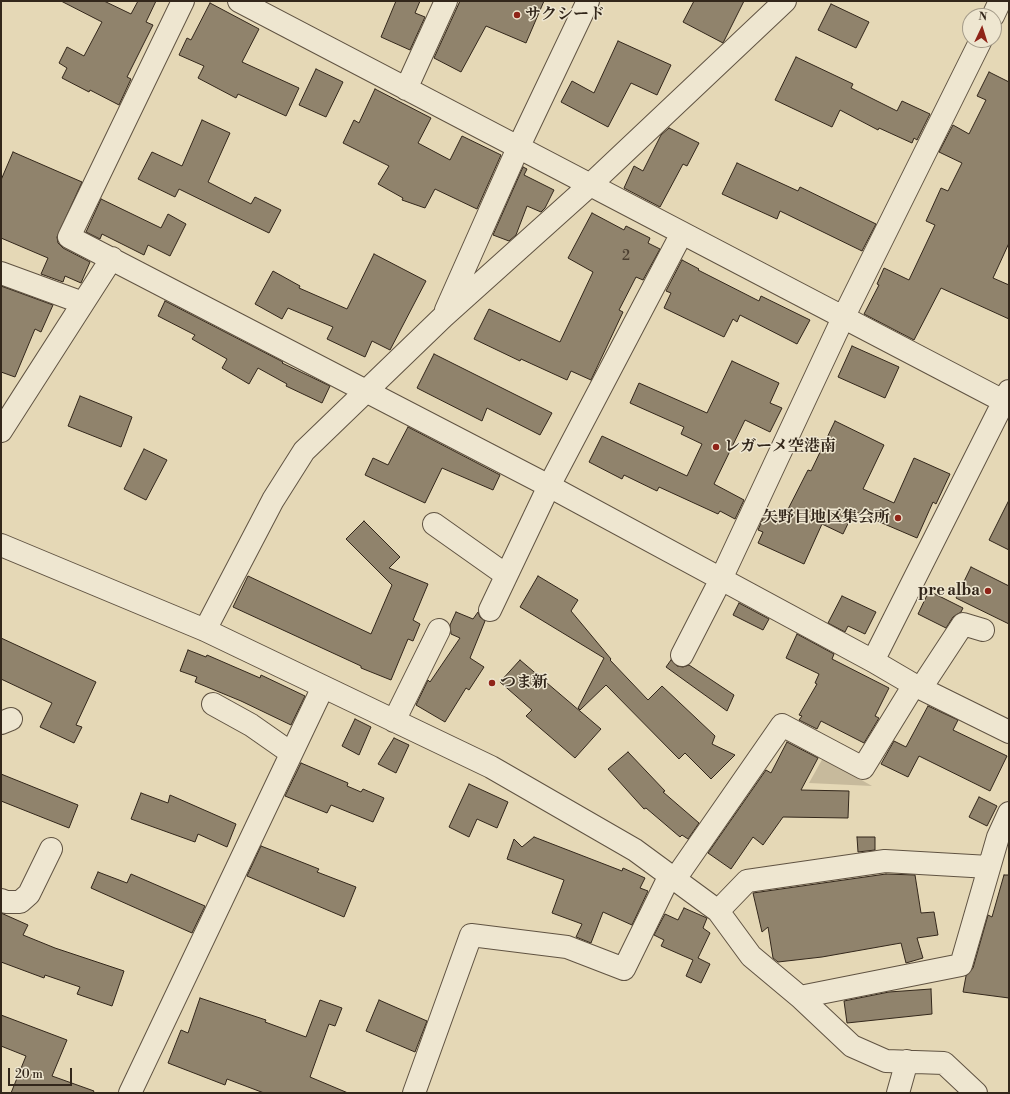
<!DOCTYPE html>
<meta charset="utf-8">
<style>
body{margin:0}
#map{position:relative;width:1010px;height:1094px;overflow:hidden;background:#e5d8b6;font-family:"Libre Bodoni",serif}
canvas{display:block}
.frame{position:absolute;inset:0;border:2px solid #33271b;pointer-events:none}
.north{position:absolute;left:962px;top:8px;width:40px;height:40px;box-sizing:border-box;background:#eee6d0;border:1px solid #a39a88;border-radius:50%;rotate:4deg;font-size:11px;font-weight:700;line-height:16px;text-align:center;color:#33271b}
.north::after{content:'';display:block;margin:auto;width:14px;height:18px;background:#8f2418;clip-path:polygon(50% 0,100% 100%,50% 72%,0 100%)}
.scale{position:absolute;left:8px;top:1068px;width:64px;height:18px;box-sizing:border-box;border:2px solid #33271b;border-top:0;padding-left:5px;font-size:12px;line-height:14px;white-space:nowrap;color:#33271b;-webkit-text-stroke:3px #eee6d0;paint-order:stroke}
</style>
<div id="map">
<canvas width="1010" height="1094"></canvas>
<div class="frame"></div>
<div class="north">N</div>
<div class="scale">20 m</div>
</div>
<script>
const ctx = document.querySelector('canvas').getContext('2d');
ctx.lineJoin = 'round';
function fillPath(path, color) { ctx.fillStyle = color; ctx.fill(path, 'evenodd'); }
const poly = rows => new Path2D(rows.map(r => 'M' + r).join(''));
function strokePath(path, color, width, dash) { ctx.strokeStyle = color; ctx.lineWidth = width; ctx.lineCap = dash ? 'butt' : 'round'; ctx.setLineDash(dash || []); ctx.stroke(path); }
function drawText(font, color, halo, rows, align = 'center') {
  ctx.font = font + ' "Libre Bodoni","Noto Serif JP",serif'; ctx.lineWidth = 3; ctx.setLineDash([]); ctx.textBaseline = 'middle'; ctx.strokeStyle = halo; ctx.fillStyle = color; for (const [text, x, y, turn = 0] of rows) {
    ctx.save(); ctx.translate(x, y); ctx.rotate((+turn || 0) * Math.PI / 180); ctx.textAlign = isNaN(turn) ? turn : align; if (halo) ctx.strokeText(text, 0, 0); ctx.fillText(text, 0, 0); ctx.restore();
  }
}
const green = poly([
 [823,758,872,786,809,783]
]);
const building = poly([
 [61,1,104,1,131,14,138,1,156,1,146,22,153,25,127,77,131,79,119,105,90,90,89,92,62,78,67,68,59,63,67,47,84,56,102,22,61,1],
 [396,1,420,1,415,13,425,17,410,50,381,37,396,1],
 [460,1,544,1,526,43,486,26,461,72,434,58,460,1],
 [694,1,744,1,723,43,683,22,694,1],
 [210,3,259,29,242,62,299,88,286,116,238,94,236,98,198,78,204,66,179,55,187,38,191,40,210,3],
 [831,4,869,22,856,48,818,30,831,4],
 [618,41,671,65,657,95,631,83,608,127,561,102,572,81,594,93,618,41],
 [796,57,853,84,851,88,897,111,902,101,930,114,917,140,914,138,912,143,879,128,878,130,840,110,832,127,775,100,796,57],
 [316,69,343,82,326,117,299,105,316,69],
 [989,72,1009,82,1009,243,993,278,1009,285,1009,319,941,288,914,340,864,314,879,285,877,284,884,268,909,280,935,225,926,221,941,188,948,191,962,163,939,152,953,125,969,134,986,100,977,96,989,72],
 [375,89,431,118,418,143,450,160,462,136,501,155,477,209,435,189,425,208,402,200,403,198,378,184,389,166,343,143,354,120,359,123,375,89],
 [202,120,230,133,208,182,251,204,255,197,281,210,269,233,179,189,175,197,138,179,152,152,182,166,202,120],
 [669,128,699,143,687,166,683,164,660,207,624,188,634,166,643,171,661,135,669,128],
 [13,152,82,182,57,237,58,243,63,248,90,262,81,283,65,276,63,282,41,274,48,258,1,238,1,180,13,152],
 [737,163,798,191,800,187,876,224,862,251,780,211,777,219,722,194,737,163],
 [523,167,527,169,524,175,554,190,545,208,541,212,527,206,516,235,509,241,493,235,523,167],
 [101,199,161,228,168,214,186,224,170,256,148,245,144,255,102,234,100,239,86,232,101,199],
 [592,213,624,230,626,226,650,238,648,243,660,249,643,280,636,277,619,310,623,312,591,380,571,371,567,380,521,359,520,361,474,339,489,309,560,342,593,272,568,258,592,213],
 [374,254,426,281,390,350,372,341,365,357,327,339,333,327,288,308,282,319,255,304,273,271,300,286,299,288,347,309,374,254],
 [682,260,699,269,698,270,759,301,761,296,810,320,797,344,740,315,737,322,733,319,724,337,664,308,671,293,666,291,682,260],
 [1,286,53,305,41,332,35,329,15,377,1,372,1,286],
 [165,301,283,362,282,363,330,386,322,403,286,386,287,384,258,368,249,384,222,368,227,359,192,339,195,335,158,316,165,301],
 [852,346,899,367,885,398,838,377,852,346],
 [434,354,552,413,540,435,487,408,482,421,417,388,434,354],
 [732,361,779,383,770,403,782,408,770,432,745,420,714,484,744,500,735,519,720,511,718,514,659,487,657,491,624,475,622,479,589,462,602,436,687,476,702,444,681,434,684,427,630,403,639,383,707,413,732,361],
 [80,396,132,417,121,447,68,426,80,396],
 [835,421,884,445,863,489,894,503,914,458,950,474,936,504,933,502,917,538,854,511,843,534,822,524,804,564,758,543,763,532,758,530,766,511,783,519,808,470,811,471,835,421],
 [408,427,500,475,493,490,442,468,425,503,365,475,373,458,388,465,408,427],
 [144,449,167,460,146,500,124,489,144,449],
 [1009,500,1009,550,989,540,1009,500],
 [364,521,400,557,389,568,428,584,413,620,420,624,413,641,408,639,391,680,361,668,361,666,233,607,248,576,371,634,392,585,346,539,364,521],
 [971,567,1009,586,1009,624,956,598,971,567],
 [538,576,578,600,571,611,611,659,610,660,648,700,662,686,715,736,712,744,735,755,711,779,685,753,679,759,606,685,580,710,578,708,604,658,520,607,538,576],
 [929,591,963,608,961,612,953,617,946,628,918,614,929,591],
 [842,596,876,612,865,634,848,626,845,632,828,623,842,596],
 [739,603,769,619,763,630,733,615,739,603],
 [456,612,473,619,478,612,480,617,485,621,470,658,484,667,469,690,466,688,445,722,416,705,428,680,430,682,460,638,451,634,450,625,456,612],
 [797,634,834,654,832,659,889,688,875,716,879,718,864,743,821,721,817,729,799,720,802,716,799,715,817,684,815,683,819,674,786,658,797,634],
 [1,638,96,682,76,725,82,727,74,743,40,727,52,703,1,679,1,638],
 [188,650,206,657,207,655,260,678,261,675,305,696,291,725,241,701,195,682,197,677,180,671,188,650],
 [520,660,601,729,575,758,526,716,532,710,500,682,520,660],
 [671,660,677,666,683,667,689,665,734,695,727,711,666,667,671,660],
 [928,706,958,720,953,730,1007,756,990,791,919,756,908,777,881,764,894,741,906,747,928,706],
 [355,719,371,727,359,755,342,746,355,719],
 [394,738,409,745,396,773,378,764,394,738],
 [787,742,818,758,801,790,849,791,848,818,783,817,763,845,753,837,731,869,708,853,766,770,771,773,787,742],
 [628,752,665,791,663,792,699,823,688,839,682,835,680,837,646,808,644,809,608,769,628,752],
 [301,763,348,783,347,786,361,792,363,789,384,798,373,822,331,805,327,813,285,796,301,763],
 [1,774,78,805,69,828,1,801,1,774],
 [469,784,508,802,497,828,477,819,469,837,449,827,469,784],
 [141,793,168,803,170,795,236,824,227,847,198,834,195,842,131,819,141,793],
 [979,797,997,806,987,826,969,817,979,797],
 [534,837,622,871,623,868,645,878,640,888,648,891,632,925,603,912,591,943,576,937,582,924,552,913,564,880,507,859,514,839,522,847,534,837],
 [857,837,875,837,875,850,858,852,857,837],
 [261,846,319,869,317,872,356,887,344,917,247,876,261,846],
 [98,872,127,883,131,874,205,906,192,933,91,888,98,872],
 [886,874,915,875,921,913,934,912,938,935,917,938,923,958,906,963,901,943,822,957,778,962,773,958,768,927,762,932,753,893,886,874],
 [1004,875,1009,875,1009,998,963,992,966,976,973,968,988,915,992,917,1004,875],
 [684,908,707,918,703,928,710,933,698,958,710,964,701,983,686,976,693,960,661,946,664,940,654,935,665,914,678,920,684,908],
 [1,913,28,925,23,935,55,948,124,971,112,1006,77,994,80,987,45,975,44,978,1,962,1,913],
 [931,989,932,1014,847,1023,844,1001,889,992,931,989],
 [200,998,266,1020,265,1022,306,1037,320,1000,342,1008,335,1026,329,1024,310,1077,348,1093,264,1093,227,1079,225,1085,168,1063,181,1030,188,1033,200,998],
 [379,1000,427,1021,415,1052,366,1031,379,1000],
 [1,1015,67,1040,52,1076,94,1091,93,1093,11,1093,26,1056,1,1046,1,1015]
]);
const minor = poly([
 [183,1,69,237,549,486,873,661,914,685,1009,732],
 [239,1,1009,404],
 [993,16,1000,1],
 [406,89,446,1],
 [1,273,83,303],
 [446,310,518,148,588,1],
 [1,431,112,258],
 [434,524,506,575],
 [1,545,205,630,491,767,635,850,718,911,751,956,800,997,852,1046,886,1061,944,1063,976,1093],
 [490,610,549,486,682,233],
 [205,630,273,500,304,451,443,317,590,185,785,1],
 [682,655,721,579,843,318,981,40],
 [873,661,1009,391],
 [921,688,963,624,983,630],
 [213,704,251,725,291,753],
 [394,721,439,630],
 [1,723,11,719],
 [675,879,782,725,863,768,914,685],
 [1,900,6,902,20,902,29,894,51,849],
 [718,911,747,881,885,861,989,867],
 [800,997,961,965,998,837,1009,813],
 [130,1093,323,687],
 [414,1093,471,935,567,947,624,969,670,875],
 [898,1093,907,1061]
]);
const markers = [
 [517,15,4,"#8f2418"],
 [716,447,4,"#8f2418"],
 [898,518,4,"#8f2418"],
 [988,591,4,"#8f2418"],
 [492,683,4,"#8f2418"]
];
const numberNames = [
 ["2",626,257]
];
const poiNames = [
 ["サクシード",525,15],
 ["レガーメ空港南",724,447],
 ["矢野目地区集会所",890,518,"right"],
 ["pre alba",980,591,"right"],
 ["つま新",500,683]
];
fillPath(green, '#c7ba9c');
fillPath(building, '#90836c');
strokePath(building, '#33271b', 1);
strokePath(minor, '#605342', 24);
strokePath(minor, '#eee6d0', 22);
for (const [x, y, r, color] of markers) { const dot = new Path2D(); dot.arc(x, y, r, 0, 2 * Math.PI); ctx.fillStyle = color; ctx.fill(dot); strokePath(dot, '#eee6d0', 1.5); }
drawText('14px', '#4a3e2f', null, numberNames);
drawText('bold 16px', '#33271b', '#eee6d0', poiNames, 'left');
</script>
